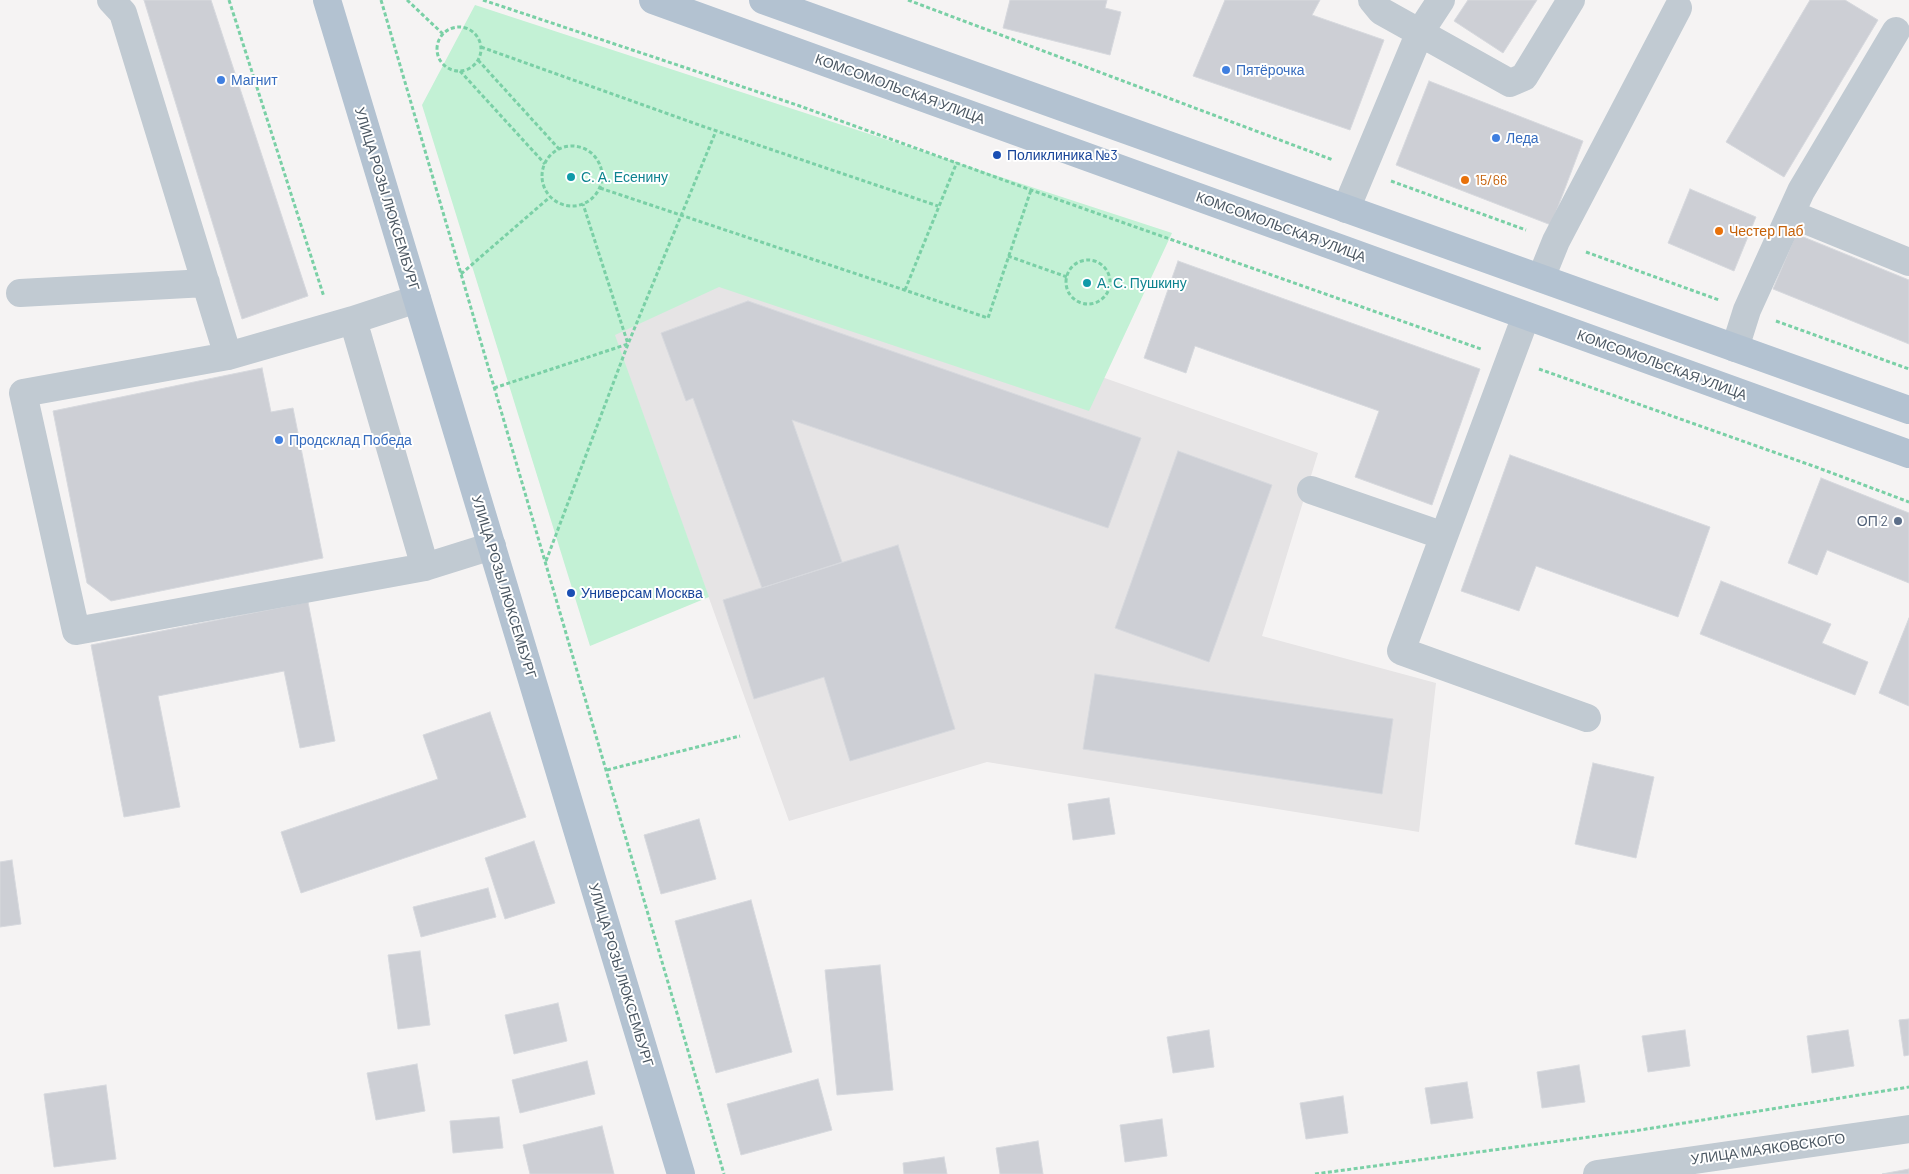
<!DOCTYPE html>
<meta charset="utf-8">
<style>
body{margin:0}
canvas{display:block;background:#f5f3f3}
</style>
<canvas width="1909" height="1174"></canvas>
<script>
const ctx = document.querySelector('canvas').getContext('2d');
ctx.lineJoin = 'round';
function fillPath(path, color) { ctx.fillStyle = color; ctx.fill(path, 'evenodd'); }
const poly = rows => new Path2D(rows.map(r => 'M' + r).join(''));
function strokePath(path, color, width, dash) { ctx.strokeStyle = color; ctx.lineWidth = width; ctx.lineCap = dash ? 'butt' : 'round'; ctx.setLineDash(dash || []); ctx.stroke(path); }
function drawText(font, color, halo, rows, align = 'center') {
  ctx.font = font + ' Barlow,sans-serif'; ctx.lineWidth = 4; ctx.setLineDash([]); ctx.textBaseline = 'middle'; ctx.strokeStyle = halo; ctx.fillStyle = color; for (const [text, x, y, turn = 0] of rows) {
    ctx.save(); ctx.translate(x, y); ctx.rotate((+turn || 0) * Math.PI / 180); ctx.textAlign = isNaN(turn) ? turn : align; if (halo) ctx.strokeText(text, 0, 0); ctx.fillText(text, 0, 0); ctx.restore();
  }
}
const education = poly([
 [766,259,1318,453,1262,636,1436,683,1419,832,987,762,789,821,602,300]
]);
const green = poly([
 [475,5,1172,233,1089,411,719,287,615,335,709,597,590,646,422,105]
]);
const building = poly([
 [144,0,211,0,308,296,242,319,144,0],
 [1010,0,1107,0,1105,8,1121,12,1110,55,1003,28,1010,0],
 [1225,0,1320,0,1312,15,1384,40,1350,130,1193,76,1225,0],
 [1468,0,1537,0,1503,53,1454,21,1468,0],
 [1810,0,1845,0,1878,20,1784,177,1726,142,1810,0],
 [1429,81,1583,141,1551,225,1396,165,1429,81],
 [1690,189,1756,217,1734,271,1668,243,1690,189],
 [1796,234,1909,280,1909,344,1773,289,1796,234],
 [1178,261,1480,369,1432,505,1355,477,1379,411,1195,346,1186,373,1144,358,1178,261],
 [748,301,1141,438,1108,528,792,420,842,562,762,588,693,398,686,401,661,333,748,301],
 [262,368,271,412,293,408,323,558,111,601,87,583,53,411,262,368],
 [1178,451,1272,485,1209,662,1115,628,1178,451],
 [1510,455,1710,527,1678,617,1536,566,1519,611,1461,591,1510,455],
 [1821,478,1909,513,1909,583,1827,550,1817,575,1788,563,1821,478],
 [898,545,955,729,850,761,824,677,754,699,723,600,898,545],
 [1721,581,1831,624,1822,643,1868,662,1855,695,1700,634,1721,581],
 [308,602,335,741,300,748,284,671,158,696,180,807,124,817,91,645,308,602],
 [1909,618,1909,706,1879,693,1909,618],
 [1095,674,1393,719,1382,794,1083,749,1095,674],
 [490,712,526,817,301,893,281,832,438,779,423,735,490,712],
 [1593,763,1654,777,1636,858,1575,844,1593,763],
 [1109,798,1115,834,1073,840,1068,804,1109,798],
 [699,819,716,879,661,894,644,835,699,819],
 [534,841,555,903,505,919,485,858,534,841],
 [12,860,21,924,0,927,0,862,12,860],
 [488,888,496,917,421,937,413,907,488,888],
 [751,900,792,1052,716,1073,675,921,751,900],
 [420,951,430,1025,398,1029,388,955,420,951],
 [880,965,893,1090,837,1095,825,970,880,965],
 [558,1003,567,1041,514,1054,505,1015,558,1003],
 [1909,1019,1909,1055,1904,1056,1899,1020,1909,1019],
 [1209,1030,1214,1067,1173,1073,1167,1037,1209,1030],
 [1685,1030,1690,1066,1648,1072,1642,1036,1685,1030],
 [1848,1030,1854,1066,1812,1073,1807,1036,1848,1030],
 [587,1061,595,1094,520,1113,512,1080,587,1061],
 [417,1064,425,1111,376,1120,367,1073,417,1064],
 [1579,1065,1585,1102,1542,1108,1537,1072,1579,1065],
 [818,1079,832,1130,741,1155,727,1104,818,1079],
 [1467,1082,1473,1118,1431,1124,1425,1088,1467,1082],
 [106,1085,116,1159,54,1167,44,1094,106,1085],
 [1343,1096,1348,1133,1306,1139,1300,1103,1343,1096],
 [499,1117,503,1148,453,1153,450,1121,499,1117],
 [1162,1119,1167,1156,1125,1162,1120,1125,1162,1119],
 [602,1126,614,1174,530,1174,523,1145,602,1126],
 [1038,1141,1043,1174,1000,1174,996,1148,1038,1141],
 [944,1157,947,1174,904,1174,903,1163,944,1157],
 [1909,1169,1909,1174,1882,1174,1909,1169]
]);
const path = poly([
 [229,0,324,297],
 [381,0,724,1174],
 [407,0,443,34],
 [483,0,797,105,1031,190,1481,349],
 [908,0,1333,160],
 '437 49a22 22 0 1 1 44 0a22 22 0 1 1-44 0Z',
 [481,47,702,126,938,206],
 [478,60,559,149],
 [460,71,545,164],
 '542 176a30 30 0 1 1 60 0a30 30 0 1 1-60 0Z',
 [1391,181,1526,230],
 [600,188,988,318,1031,190],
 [1586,252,1719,300],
 [1008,256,1067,277],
 '1066 282a22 22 0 1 1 44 0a22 22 0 1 1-44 0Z',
 [461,274,550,197],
 [905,290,957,162],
 [1776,321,1909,369],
 [1539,369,1816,467,1909,502],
 [494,388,628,344,716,131],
 [546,561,628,344,583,204],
 [607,770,740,736],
 [1315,1174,1634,1131,1909,1087]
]);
const minor = poly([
 [111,0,123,13,228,356],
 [1372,0,1381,11,1510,83,1524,77,1571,0],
 [1346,209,1420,32,1441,0],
 [1791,214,1909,262],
 [1541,278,1556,241,1678,8],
 [20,293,206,283],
 [417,299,353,320,228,356,23,393,76,631,425,567,492,546],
 [1526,316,1401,651,1587,718],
 [353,320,425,567],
 [1735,348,1747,310,1801,191,1896,31],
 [1311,490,1444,536],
 [1597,1174,1909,1129]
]);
const major = poly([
 [327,0,681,1174],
 [653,0,1909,454],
 [763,0,1909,410]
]);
const markers = [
 [1226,70,5,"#3f7fe0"],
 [221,80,5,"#3f7fe0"],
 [1496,138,5,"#3f7fe0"],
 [997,155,5,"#1a4fb4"],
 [571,177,5,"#0f9aa8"],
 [1465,180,5,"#e8710a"],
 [1719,231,5,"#e8710a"],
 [1087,283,5,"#0f9aa8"],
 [279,440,5,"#3f7fe0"],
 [1898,521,5,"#5c6f8a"],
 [571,593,5,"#1a4fb4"]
];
const shopNames = [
 ["Пятёрочка",1236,70],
 ["Магнит",231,80],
 ["Леда",1506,138],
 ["Продсклад Победа",289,440]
];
const streetNames = [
 ["КОМСОМОЛЬСКАЯ УЛИЦА",900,89,20],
 ["УЛИЦА РОЗЫ ЛЮКСЕМБУРГ",387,199,73],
 ["КОМСОМОЛЬСКАЯ УЛИЦА",1281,227,20],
 ["КОМСОМОЛЬСКАЯ УЛИЦА",1662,365,20],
 ["УЛИЦА РОЗЫ ЛЮКСЕМБУРГ",504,587,73],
 ["УЛИЦА РОЗЫ ЛЮКСЕМБУРГ",621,975,73],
 ["УЛИЦА МАЯКОВСКОГО",1768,1149,-8]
];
const transitNames = [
 ["Поликлиника №3",1007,155],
 ["Универсам Москва",581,593]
];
const cultureNames = [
 ["С. А. Есенину",581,177],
 ["А. С. Пушкину",1097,283]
];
const foodNames = [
 ["15/66",1475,180],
 ["Честер Паб",1729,231]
];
const serviceNames = [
 ["ОП 2",1888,521]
];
fillPath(education, '#e6e4e5');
fillPath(green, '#c3f1d5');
fillPath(building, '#cdcfd5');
strokePath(building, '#d7d9de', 1);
strokePath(path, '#7ad0a6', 3, [4, 2.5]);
strokePath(minor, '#c1cad2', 28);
strokePath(major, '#b3c2d1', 28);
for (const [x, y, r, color] of markers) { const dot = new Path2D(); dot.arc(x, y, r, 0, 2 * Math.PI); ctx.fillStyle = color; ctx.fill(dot); strokePath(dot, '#fff', 2); }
drawText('14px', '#366cbe', '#fff', shopNames, 'left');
drawText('14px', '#4a5661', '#fff', streetNames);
drawText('14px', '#164399', '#fff', transitNames, 'left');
drawText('14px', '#0d838f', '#fff', cultureNames, 'left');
drawText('14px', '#c56008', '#fff', foodNames, 'left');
drawText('14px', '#4e5e75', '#fff', serviceNames, 'right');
</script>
